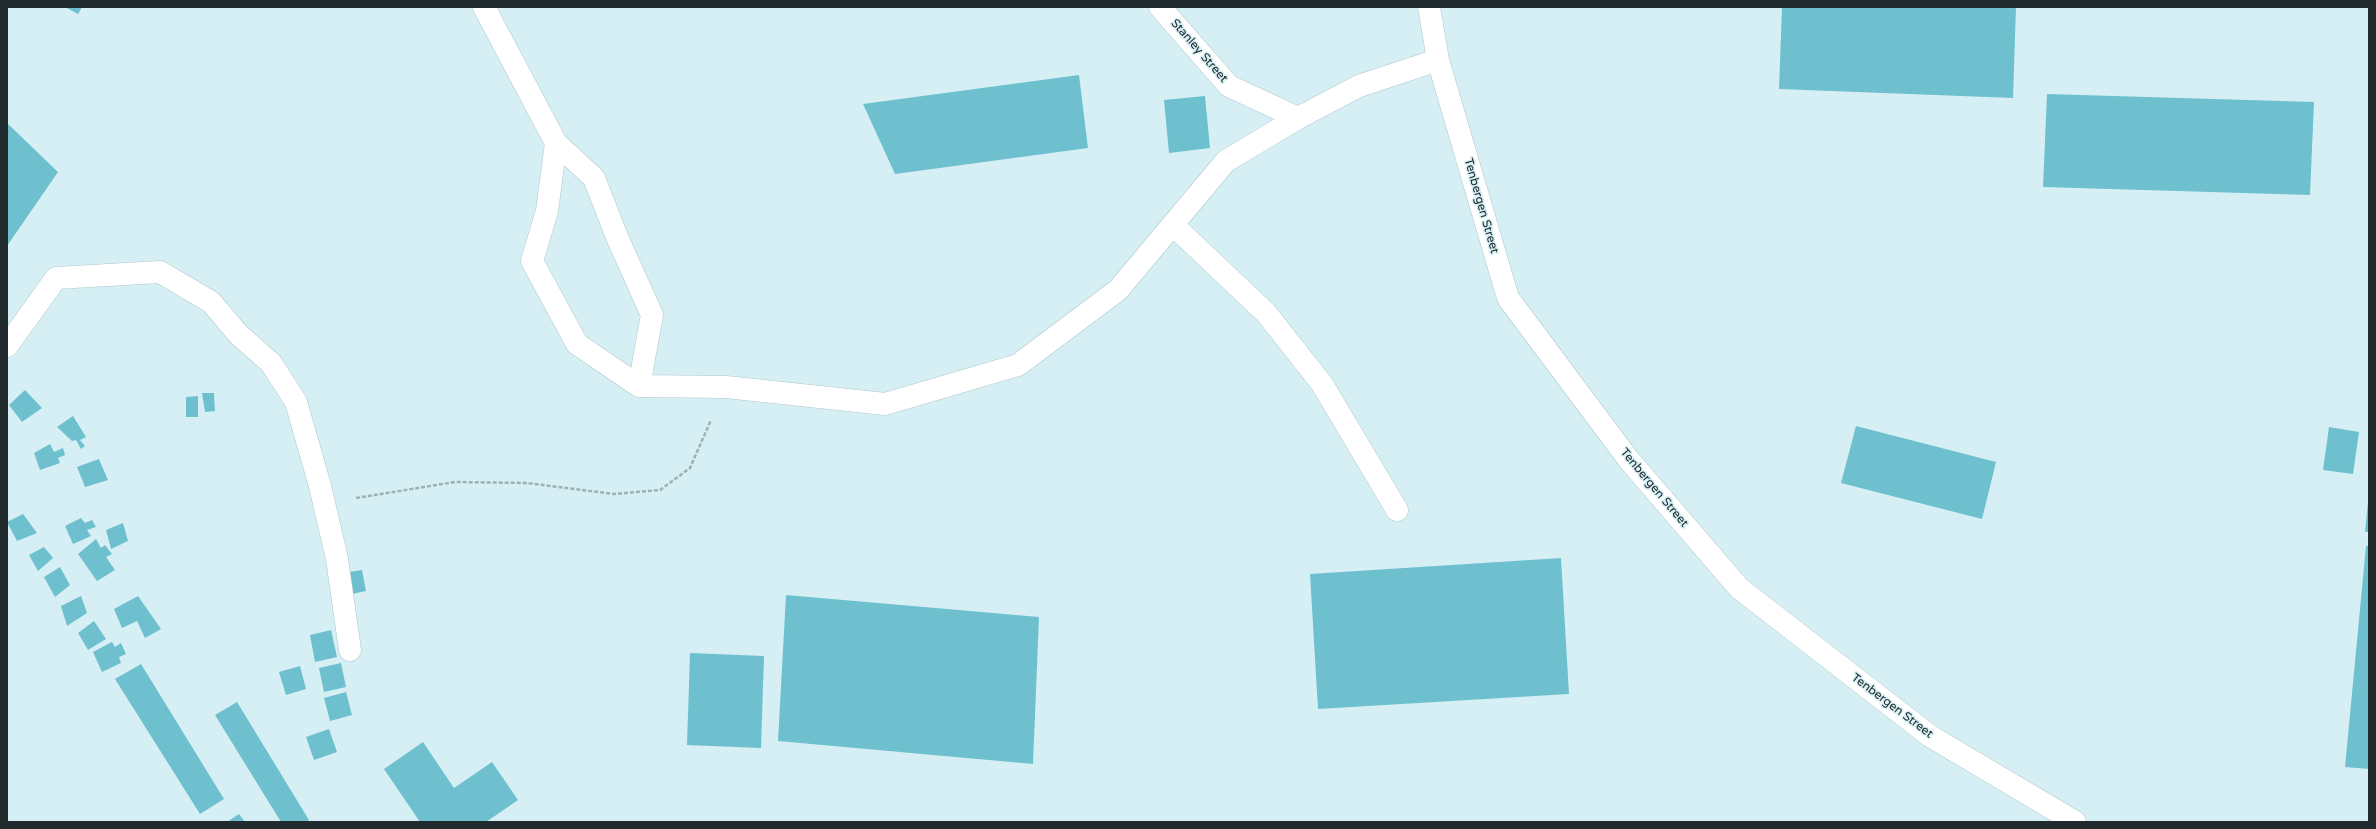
<!DOCTYPE html>
<style>
body{margin:0}
#map{position:relative;width:2376px;height:829px;overflow:hidden;background:#d6eff4;font-family:"Varela Round",sans-serif}
canvas{display:block}
.frame{position:absolute;inset:0;border:8px solid #212a2c;pointer-events:none}
</style>
<div id="map">
<canvas width="2376" height="829"></canvas>
<div class="frame"></div>
</div>
<script>
const ctx = document.querySelector('canvas').getContext('2d');
ctx.lineJoin = 'round';
function fillPath(path, color) { ctx.fillStyle = color; ctx.fill(path, 'evenodd'); }
const poly = rows => new Path2D(rows.map(r => 'M' + r).join(''));
function strokePath(path, color, width, dash) { ctx.strokeStyle = color; ctx.lineWidth = width; ctx.lineCap = dash ? 'butt' : 'round'; ctx.setLineDash(dash || []); ctx.stroke(path); }
function drawText(font, color, halo, rows, align = 'center') {
  ctx.font = font + ' "Varela Round",sans-serif'; ctx.lineWidth = 3; ctx.setLineDash([]); ctx.textBaseline = 'middle'; ctx.strokeStyle = halo; ctx.fillStyle = color; for (const [text, x, y, turn = 0] of rows) {
    ctx.save(); ctx.translate(x, y); ctx.rotate((+turn || 0) * Math.PI / 180); ctx.textAlign = isNaN(turn) ? turn : align; if (halo) ctx.strokeText(text, 0, 0); ctx.fillText(text, 0, 0); ctx.restore();
  }
}
const building = poly([
 [65,7,82,7,78,14],
 [1782,7,2016,7,2013,98,1779,89],
 [1079,75,1088,148,895,174,863,104],
 [2047,94,2314,102,2310,195,2043,187],
 [1205,96,1210,148,1169,153,1164,100],
 [7,123,58,172,7,246],
 [25,390,42,408,22,422,9,405],
 [202,393,214,393,215,411,205,412],
 [198,396,198,417,186,417,186,397],
 [73,416,86,437,80,440,85,446,81,449,76,440,72,441,57,427],
 [1856,426,1996,462,1982,519,1841,483],
 [2329,427,2359,432,2353,474,2323,470],
 [50,444,54,452,63,448,65,455,58,458,60,463,40,470,34,453],
 [99,459,108,480,85,487,77,467],
 [2368,502,2369,503,2369,532,2365,532],
 [23,514,37,533,17,541,7,522],
 [81,518,85,523,92,520,96,527,87,530,91,536,73,544,65,526],
 [123,523,128,541,111,549,106,530],
 [96,539,101,548,105,545,112,554,106,557,115,570,97,581,78,554],
 [2366,546,2369,546,2369,769,2345,767],
 [44,547,53,558,38,571,29,555],
 [1561,558,1569,694,1318,709,1310,574],
 [60,567,70,585,55,597,44,577],
 [362,570,366,591,352,594,349,572],
 [786,595,1039,617,1033,764,778,741],
 [81,596,87,613,67,626,61,606],
 [138,596,161,629,145,638,137,621,122,628,114,609],
 [94,621,106,639,88,650,78,633],
 [331,630,337,657,315,662,310,635],
 [112,642,115,647,121,643,126,654,119,657,121,663,102,672,93,652],
 [690,653,764,656,761,748,687,745],
 [341,663,346,687,324,692,319,668],
 [141,664,224,799,200,814,115,679],
 [300,666,306,689,286,695,279,672],
 [346,692,352,715,330,721,324,698],
 [237,702,309,820,306,822,281,822,215,715],
 [329,729,337,752,314,760,306,737],
 [423,742,454,788,492,762,518,800,486,822,420,822,384,769],
 [239,814,245,822,227,822]
]);
const path = poly([
 [356,498,455,482,527,483,614,494,660,490,690,468,711,420]
]);
const minor = poly([
 [484,7,556,143,594,178,617,237,652,315,639,386],
 [1160,7,1229,86,1298,118,1359,86,1438,60],
 [1429,7,1438,60,1508,298,1629,460,1739,588,1930,736,2075,822],
 [556,143,547,211,532,261,577,344,639,386,726,387,885,404,1018,365,1118,290,1226,161,1298,118],
 [1173,225,1266,313,1322,384,1397,510],
 [7,346,56,278,160,272,211,302,239,335,271,363,296,402,320,486,337,559,350,650]
]);
const streetNames = [
 ["Stanley Street",1199,51,49],
 ["Tenbergen Street",1481,206,74],
 ["Tenbergen Street",1654,488,50],
 ["Tenbergen Street",1892,706,37]
];
fillPath(building, '#6ec0cf');
strokePath(minor, '#afc8cc', 23);
strokePath(path, '#9db1b5', 2.5, [4, 2]);
strokePath(minor, '#fff', 22);
drawText('12px', '#212a2c', '#d6eff4', streetNames);
</script>
